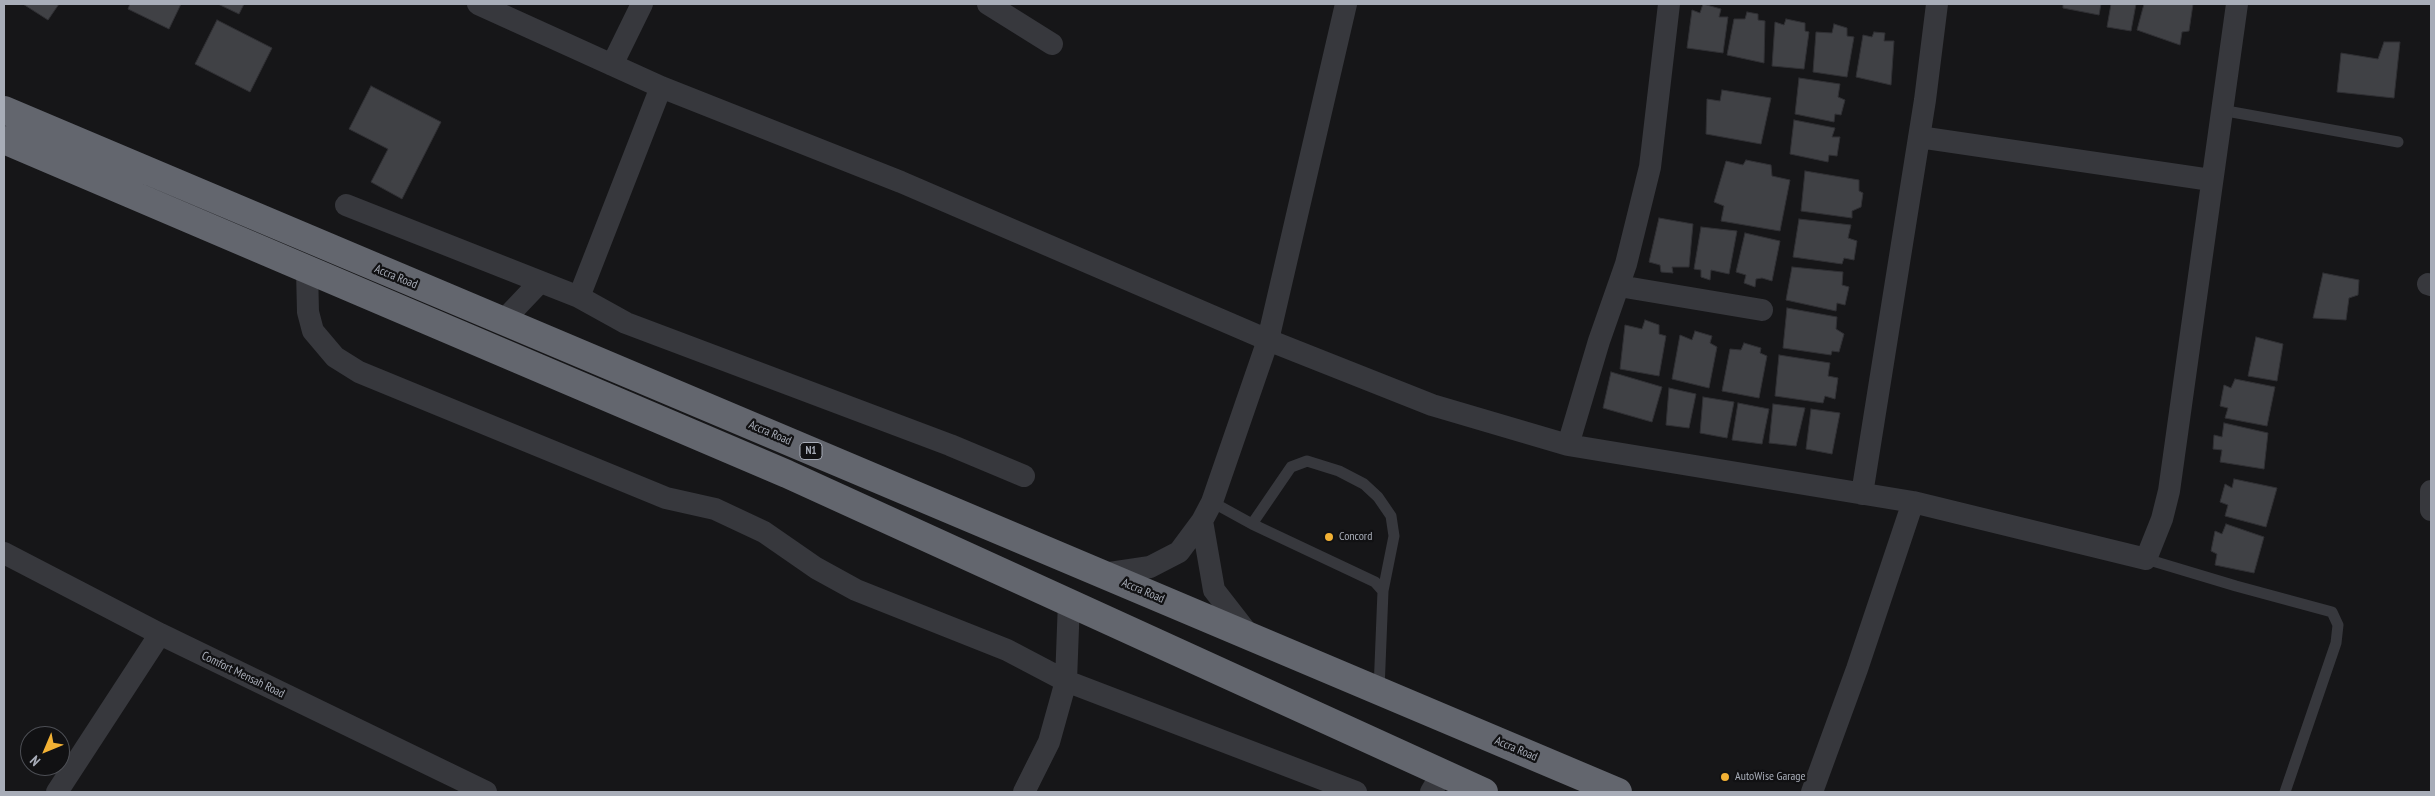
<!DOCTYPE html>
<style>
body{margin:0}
#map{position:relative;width:2435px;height:796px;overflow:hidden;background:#161618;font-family:"PT Sans Narrow",sans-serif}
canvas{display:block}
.frame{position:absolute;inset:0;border:5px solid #a8adb8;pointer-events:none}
.north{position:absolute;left:20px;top:726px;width:50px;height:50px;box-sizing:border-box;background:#111113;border:1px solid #4d4f55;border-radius:50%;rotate:225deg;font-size:14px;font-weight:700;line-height:20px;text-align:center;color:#a8adb8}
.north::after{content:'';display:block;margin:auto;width:18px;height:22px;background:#f2b134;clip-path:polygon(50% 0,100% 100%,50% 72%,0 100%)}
</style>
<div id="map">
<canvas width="2435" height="796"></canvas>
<div class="frame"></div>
<div class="north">N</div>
</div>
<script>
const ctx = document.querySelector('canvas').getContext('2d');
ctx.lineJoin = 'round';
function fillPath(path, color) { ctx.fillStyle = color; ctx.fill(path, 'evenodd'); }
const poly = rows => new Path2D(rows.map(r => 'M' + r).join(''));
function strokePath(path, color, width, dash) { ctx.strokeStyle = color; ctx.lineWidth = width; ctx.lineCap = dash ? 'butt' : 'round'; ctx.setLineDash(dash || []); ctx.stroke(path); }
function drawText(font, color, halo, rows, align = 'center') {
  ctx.font = font + ' "PT Sans Narrow",sans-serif'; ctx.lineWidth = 4.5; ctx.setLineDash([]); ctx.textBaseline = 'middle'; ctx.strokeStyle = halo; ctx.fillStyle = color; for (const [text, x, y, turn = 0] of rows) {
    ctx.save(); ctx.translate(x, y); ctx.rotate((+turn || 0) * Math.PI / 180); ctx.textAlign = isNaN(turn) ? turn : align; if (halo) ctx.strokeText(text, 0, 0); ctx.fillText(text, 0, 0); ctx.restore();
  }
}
const building = poly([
 [23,4,59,4,48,20,23,4],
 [130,4,181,4,169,29,128,9,130,4],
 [218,4,244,4,239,14,218,4],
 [1703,4,1721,9,1719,17,1728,17,1723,53,1687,48,1692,10,1700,13,1703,4],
 [2063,4,2101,4,2099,15,2063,8,2063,4],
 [2111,4,2136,4,2131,31,2107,27,2111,4],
 [2144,4,2193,4,2189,31,2182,32,2180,45,2137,30,2144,4],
 [1747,12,1758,14,1758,20,1765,21,1764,63,1727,55,1734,19,1745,19,1747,12],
 [1786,19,1805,23,1805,31,1809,32,1804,69,1772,66,1775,22,1784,25,1786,19],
 [217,20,272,48,250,92,195,64,217,20],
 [1834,24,1847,28,1847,36,1854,37,1847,77,1813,72,1816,32,1832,33,1834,24],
 [1874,32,1885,33,1884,41,1894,41,1891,85,1856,77,1863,35,1872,37,1874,32],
 [2384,42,2400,42,2394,98,2337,92,2341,53,2378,59,2384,42],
 [1799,78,1840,84,1838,97,1845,100,1841,115,1835,114,1834,122,1795,114,1799,78],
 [371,86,441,122,402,199,371,182,388,149,349,129,371,86],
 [1722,90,1771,98,1761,144,1706,134,1707,99,1720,101,1722,90],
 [1794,120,1835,128,1832,137,1840,137,1837,156,1829,155,1828,162,1790,154,1794,120],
 [1746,160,1771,165,1772,176,1790,180,1780,231,1721,221,1724,206,1714,202,1726,161,1743,165,1746,160],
 [1805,171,1859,180,1859,191,1863,193,1861,207,1852,211,1852,218,1801,211,1805,171],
 [1659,218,1693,224,1689,267,1672,267,1673,273,1661,272,1660,265,1649,262,1659,218],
 [1799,219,1851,225,1848,238,1857,241,1854,260,1844,258,1842,264,1793,257,1799,219],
 [1701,227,1737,231,1729,274,1711,270,1710,280,1701,277,1701,270,1694,269,1701,227],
 [1745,233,1780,241,1772,281,1762,278,1756,279,1755,287,1744,283,1746,275,1736,272,1745,233],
 [1792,267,1843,272,1842,285,1849,287,1845,305,1837,303,1836,311,1786,300,1792,267],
 [2323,273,2359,280,2358,295,2349,298,2346,320,2313,318,2323,273],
 [1787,308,1837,317,1836,329,1844,334,1839,352,1832,351,1831,355,1783,348,1787,308],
 [1645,320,1659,325,1659,334,1666,336,1659,376,1620,369,1625,325,1642,329,1645,320],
 [1695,331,1712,336,1710,343,1717,347,1709,388,1672,379,1680,335,1692,340,1695,331],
 [2256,337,2283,344,2277,381,2248,376,2256,337],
 [1744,343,1761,348,1760,353,1767,356,1759,398,1722,391,1730,349,1741,350,1744,343],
 [1779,355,1830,363,1828,376,1838,378,1835,399,1825,396,1823,403,1775,396,1779,355],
 [1611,372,1662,387,1652,422,1603,408,1611,372],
 [2235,379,2275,387,2267,426,2225,418,2228,408,2220,406,2224,385,2231,388,2235,379],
 [1669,388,1696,394,1689,428,1666,425,1669,388],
 [1703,397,1734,402,1727,438,1700,433,1703,397],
 [1738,403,1769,409,1762,444,1732,440,1738,403],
 [1773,404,1805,408,1796,446,1769,443,1773,404],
 [1811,409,1840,413,1832,454,1806,449,1811,409],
 [2224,423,2268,433,2264,469,2220,462,2222,450,2213,449,2214,435,2222,437,2224,423],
 [2234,479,2277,488,2266,527,2225,516,2228,505,2220,502,2225,484,2232,488,2234,479],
 [2226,524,2264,537,2254,573,2215,565,2217,554,2211,551,2215,531,2222,534,2226,524]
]);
const lane = poly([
 [2221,110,2398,142],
 [1212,502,1252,524,1375,582,1383,591,1379,690],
 [1252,524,1291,467,1307,461,1339,471,1364,484,1378,497,1391,516,1394,536,1383,591],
 [2146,559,2236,586,2332,612,2338,625,2336,643,2285,792]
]);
const street = poly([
 [478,4,661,87,901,182,1268,340,1432,405,1568,445,1913,502,2146,559,2162,519,2169,491,2237,4],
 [988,4,1052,44],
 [612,65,642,4],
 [1919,137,2211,180],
 [346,205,579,297,626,323,950,445,1024,476],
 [307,270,308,312,313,331,335,357,359,372,666,498,715,509,764,532,816,568,856,590,1007,650,1066,681,1356,792],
 [2428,284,2431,285],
 [1619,286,1762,310],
 [579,297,661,87],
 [503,321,540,282],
 [1568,445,1599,341,1626,264,1650,167,1669,4],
 [2431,491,2431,510],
 [1862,494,1925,100,1937,4],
 [1202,521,1214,590,1249,635],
 [4,553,160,634,486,792],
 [1103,574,1150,567,1179,552,1202,521,1212,502,1268,340,1346,4],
 [57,792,160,634],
 [1024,792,1049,742,1066,681,1069,601],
 [1431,792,1443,772],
 [1812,792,1857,669,1913,502]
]);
const highway = poly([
 [4,110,1618,792],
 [4,140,787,474,1484,792]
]);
const markers = [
 [1329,537,5,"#f2b134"],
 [1725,777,5,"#f2b134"]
];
const shields = [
 [811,451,22]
];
const shieldNames = [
 ["N1",811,451]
];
const streetNames = [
 ["Accra Road",396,277,22],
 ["Accra Road",770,433,23],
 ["Accra Road",1143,591,23],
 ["Comfort Mensah Road",243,675,26],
 ["Accra Road",1516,749,23]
];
const poiNames = [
 ["Concord",1339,537],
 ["AutoWise Garage",1735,777]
];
fillPath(building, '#404145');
strokePath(building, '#303034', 1);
strokePath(lane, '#37383d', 11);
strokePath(street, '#37383d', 22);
strokePath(highway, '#63666e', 28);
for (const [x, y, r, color] of markers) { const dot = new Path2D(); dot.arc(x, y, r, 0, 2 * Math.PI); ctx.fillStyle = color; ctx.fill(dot); strokePath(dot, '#111113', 2); }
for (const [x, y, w] of shields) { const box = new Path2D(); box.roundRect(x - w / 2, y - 8.5, w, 17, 4); ctx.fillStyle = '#111113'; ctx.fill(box); strokePath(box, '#a8adb8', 1); }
drawText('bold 11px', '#a8adb8', null, shieldNames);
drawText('12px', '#a8adb8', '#111113', streetNames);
drawText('12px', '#a8adb8', '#111113', poiNames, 'left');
</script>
